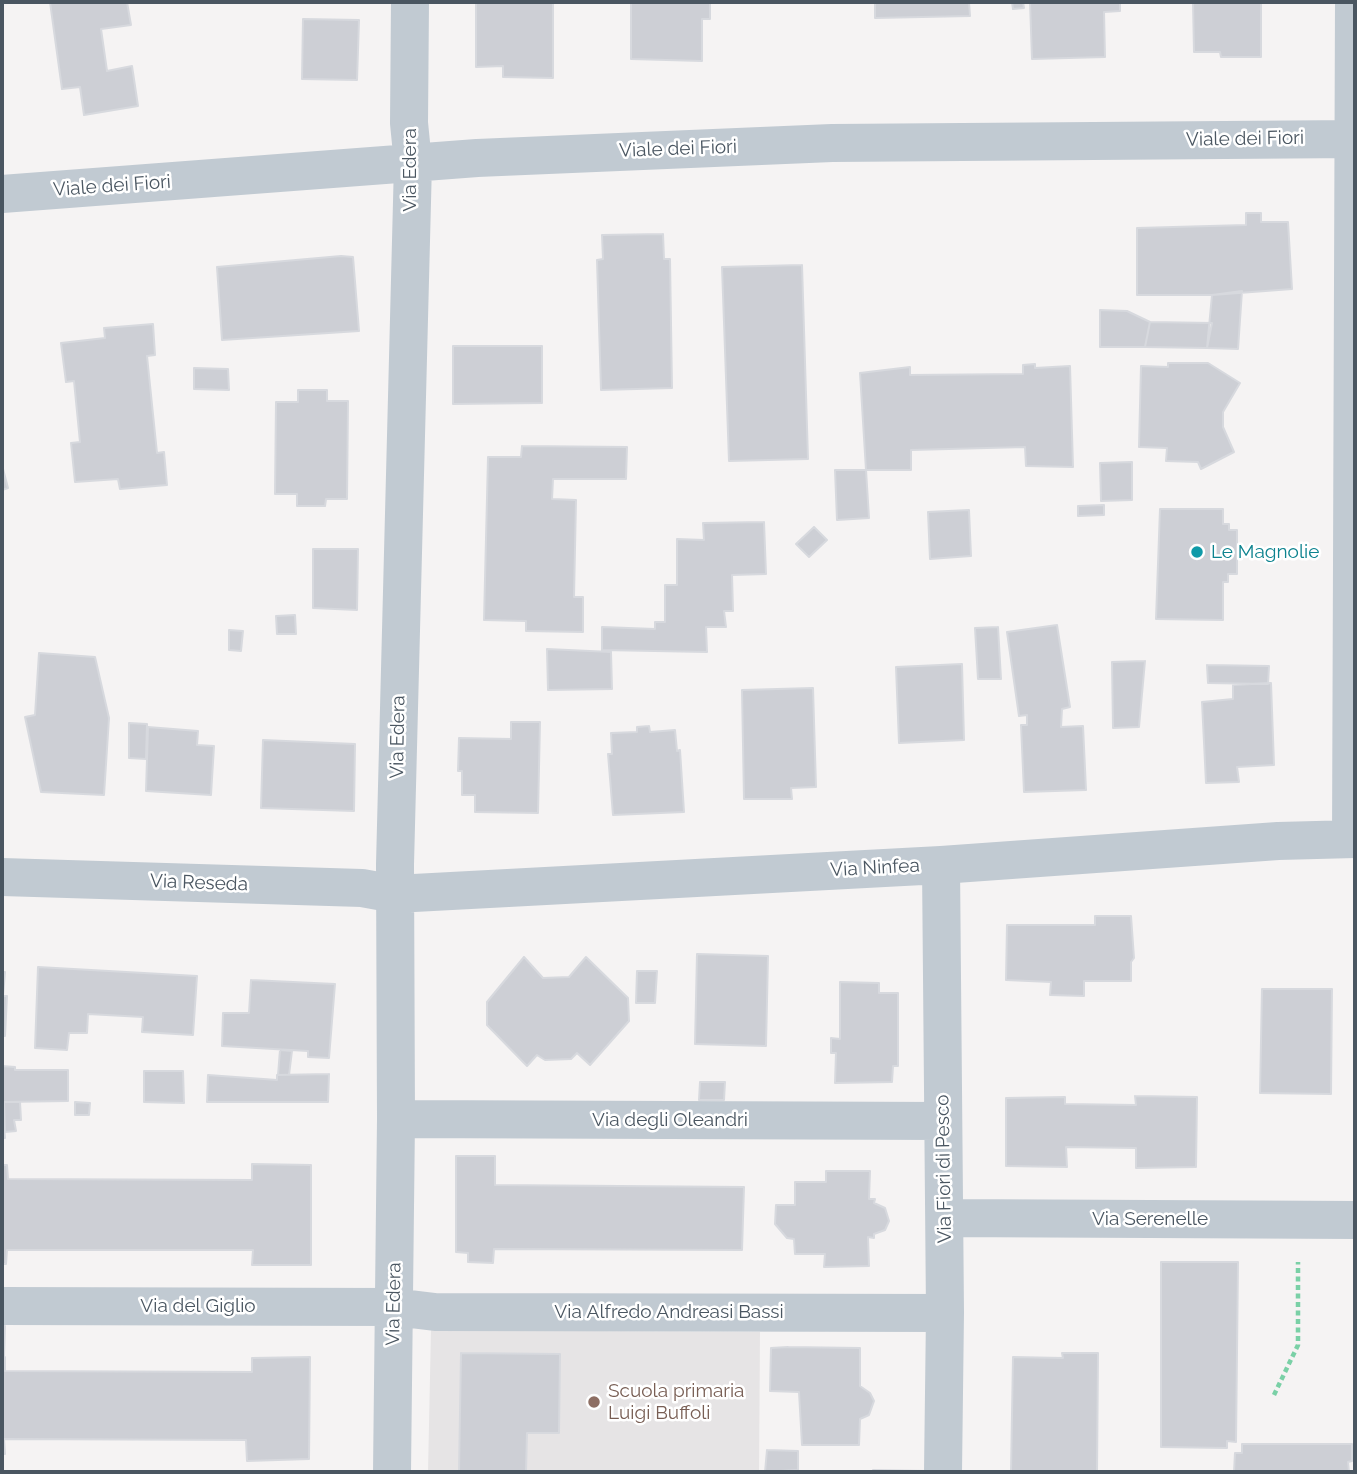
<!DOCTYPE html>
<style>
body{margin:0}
#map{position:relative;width:1357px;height:1474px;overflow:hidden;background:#f5f3f3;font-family:Raleway,sans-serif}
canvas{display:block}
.frame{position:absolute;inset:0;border:4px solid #4a5661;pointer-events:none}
</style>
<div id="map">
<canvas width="1357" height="1474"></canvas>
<div class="frame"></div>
</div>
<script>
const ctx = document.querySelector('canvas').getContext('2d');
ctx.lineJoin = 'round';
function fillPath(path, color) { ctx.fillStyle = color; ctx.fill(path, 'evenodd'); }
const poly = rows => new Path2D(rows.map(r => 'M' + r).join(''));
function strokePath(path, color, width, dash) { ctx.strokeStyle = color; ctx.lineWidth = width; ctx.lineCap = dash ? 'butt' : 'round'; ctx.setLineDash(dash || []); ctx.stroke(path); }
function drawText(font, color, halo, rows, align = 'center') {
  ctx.font = font + ' Raleway,sans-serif'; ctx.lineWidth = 5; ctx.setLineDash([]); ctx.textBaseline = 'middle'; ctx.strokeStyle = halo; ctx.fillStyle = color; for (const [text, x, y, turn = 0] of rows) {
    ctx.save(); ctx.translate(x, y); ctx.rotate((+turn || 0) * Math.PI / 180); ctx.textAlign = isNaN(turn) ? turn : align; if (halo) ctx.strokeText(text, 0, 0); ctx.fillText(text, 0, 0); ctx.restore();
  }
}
const education = poly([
 [431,1330,760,1332,759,1472,428,1472]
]);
const building = poly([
 [50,2,127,2,131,25,101,29,107,71,132,66,138,106,84,115,80,87,62,89,50,2],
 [173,2,248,2,248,3,173,2],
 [476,2,553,2,553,78,503,77,503,66,476,67,476,2],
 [631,2,710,2,710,19,702,19,702,61,631,59,631,2],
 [875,2,969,2,970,16,875,18,875,2],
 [1012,2,1023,2,1024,8,1013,9,1012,2],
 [1030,2,1120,2,1120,11,1104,12,1105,57,1032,59,1030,2],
 [1193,2,1261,2,1261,57,1221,57,1220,52,1194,52,1193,2],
 [303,19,359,20,357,80,302,79,303,19],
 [1246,213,1261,213,1261,222,1288,222,1292,289,1212,295,1137,295,1137,228,1246,225,1246,213],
 [663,234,664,259,670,259,672,388,601,390,597,260,603,259,602,235,663,234],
 [341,256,353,257,359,331,222,340,217,267,341,256],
 [802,265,808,459,729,461,722,267,802,265],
 [1242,291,1238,349,1207,348,1212,295,1242,291],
 [1100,310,1127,311,1150,322,1145,347,1100,347,1100,310],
 [1150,322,1212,323,1207,348,1145,347,1150,322],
 [153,324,155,355,147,356,157,453,164,452,167,485,120,489,118,479,75,482,71,443,80,442,74,381,66,382,61,343,105,338,104,328,153,324],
 [453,346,542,346,542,403,453,404,453,346],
 [1168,363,1208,363,1240,383,1223,412,1223,427,1234,452,1201,469,1198,462,1166,461,1167,448,1139,447,1141,366,1168,367,1168,363],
 [1035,364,1035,368,1070,366,1073,467,1026,466,1025,447,911,450,911,470,866,470,860,373,910,367,910,375,1023,374,1023,365,1035,364],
 [194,368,228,369,229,390,194,389,194,368],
 [298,390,327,390,327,401,348,401,347,499,326,499,325,506,297,506,297,494,275,494,276,402,298,402,298,390],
 [522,446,627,447,626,479,553,479,552,499,576,500,574,597,583,597,583,632,526,631,526,621,484,620,488,457,521,457,522,446],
 [1132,462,1132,500,1101,501,1100,463,1132,462],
 [2,465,8,488,2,490,2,465],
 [835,470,866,470,869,518,837,520,835,470],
 [1104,505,1104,515,1078,516,1078,506,1104,505],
 [1160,509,1223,509,1223,524,1229,524,1229,530,1237,530,1237,574,1228,574,1228,582,1223,582,1223,620,1156,619,1160,509],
 [969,510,971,556,930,559,928,512,969,510],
 [764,522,766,574,732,575,733,611,724,611,726,627,706,627,707,652,602,650,602,627,655,629,655,622,665,622,665,585,677,585,677,539,704,540,703,523,764,522],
 [814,527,827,540,809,557,796,544,814,527],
 [313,549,358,549,357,610,313,608,313,549],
 [295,615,296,634,277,634,276,616,295,615],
 [1057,625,1070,707,1062,709,1061,727,1083,726,1086,790,1024,792,1021,725,1027,725,1027,715,1019,716,1007,632,1057,625],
 [998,627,1001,679,978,679,975,628,998,627],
 [229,630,243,631,241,651,229,650,229,630],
 [547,649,611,652,612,689,548,690,547,649],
 [39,653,95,657,109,718,104,795,41,792,25,717,35,715,39,653],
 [1145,661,1139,727,1113,728,1112,662,1145,661],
 [962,664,964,740,899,743,896,667,962,664],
 [1207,665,1269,666,1268,684,1208,683,1207,665],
 [1271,683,1274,765,1237,767,1239,782,1206,783,1202,702,1233,699,1233,685,1271,683],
 [813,688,816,787,791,788,792,799,744,799,742,690,813,688],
 [511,722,540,722,538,813,475,812,475,795,462,795,462,771,458,771,459,738,511,739,511,722],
 [129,723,147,724,146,759,129,758,129,723],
 [649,726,650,732,675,730,677,751,680,750,684,812,613,815,608,754,612,754,611,733,637,732,637,727,649,726],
 [148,727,198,731,197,745,214,746,211,795,146,791,148,727],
 [263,740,355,744,354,811,261,808,263,740],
 [1095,916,1131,916,1134,958,1131,962,1131,981,1084,981,1084,996,1050,995,1051,982,1006,980,1007,925,1095,925,1095,916],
 [697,954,768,956,766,1046,695,1044,697,954],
 [524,957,543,978,569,977,586,957,628,998,629,1021,590,1065,577,1053,571,1059,545,1060,537,1055,527,1066,487,1025,487,1002,524,957],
 [38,967,197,976,193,1035,142,1032,143,1017,88,1014,87,1033,69,1033,67,1050,35,1048,38,967],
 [637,971,657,971,655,1003,636,1003,637,971],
 [2,972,5,972,3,996,7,996,5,1036,2,1036,2,972],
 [251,980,335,984,329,1058,308,1057,308,1051,222,1046,223,1013,249,1013,251,980],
 [840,982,879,983,879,993,898,993,898,1066,893,1066,892,1082,835,1083,836,1053,831,1053,831,1038,840,1039,840,982],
 [1262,989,1332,989,1331,1094,1260,1093,1262,989],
 [280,1050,292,1051,289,1075,278,1075,280,1050],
 [2,1066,15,1067,15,1070,68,1070,68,1101,2,1102,2,1066],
 [144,1071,183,1071,184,1103,144,1102,144,1071],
 [329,1074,328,1102,207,1102,208,1075,277,1080,277,1075,329,1074],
 [700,1082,725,1082,724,1100,699,1100,700,1082],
 [1135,1096,1197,1097,1196,1167,1136,1168,1136,1148,1066,1147,1067,1167,1006,1166,1006,1098,1065,1097,1065,1104,1136,1105,1135,1096],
 [2,1102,5,1138,2,1138,2,1102],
 [4,1102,20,1102,21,1120,14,1120,16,1131,5,1132,4,1102],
 [75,1102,90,1103,89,1115,75,1115,75,1102],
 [456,1156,495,1156,495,1185,744,1187,742,1250,494,1249,493,1263,468,1262,468,1253,456,1252,456,1156],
 [252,1164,311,1165,311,1265,252,1265,253,1250,7,1250,6,1264,2,1264,2,1165,7,1165,8,1179,252,1180,252,1164],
 [826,1171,870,1171,869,1199,875,1199,874,1203,885,1208,889,1221,885,1230,874,1234,874,1238,868,1237,869,1266,824,1267,825,1254,795,1254,794,1239,787,1238,775,1224,776,1205,795,1205,795,1182,826,1182,826,1171],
 [1161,1262,1238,1262,1236,1442,1227,1441,1227,1448,1161,1447,1161,1262],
 [2,1326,5,1326,4,1357,2,1357,2,1326],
 [788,1347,860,1348,860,1386,870,1393,874,1401,869,1415,860,1419,859,1445,802,1445,799,1392,770,1391,771,1348,788,1347],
 [461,1353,560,1354,559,1433,527,1433,526,1472,459,1472,461,1353],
 [1062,1353,1098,1353,1097,1472,1011,1472,1013,1357,1063,1358,1062,1353],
 [2,1357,5,1357,5,1371,252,1372,252,1358,310,1357,309,1459,247,1461,246,1440,4,1439,5,1454,2,1454,2,1357],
 [1242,1444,1352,1444,1352,1461,1348,1462,1349,1472,1234,1472,1235,1453,1242,1453,1242,1444],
 [767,1450,798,1451,798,1470,765,1472,767,1450],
 [873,1470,926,1471,926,1472,873,1472,873,1470]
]);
const path = poly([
 [1274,1395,1298,1345,1298,1262]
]);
const minor = poly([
 [2,194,477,158,832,143,1355,139],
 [1351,839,1354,2],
 [941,865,945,1313,943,1472],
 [2,877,362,888,395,894,941,865,1278,841,1355,839],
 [396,1119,943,1121],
 [945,1218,1355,1220],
 [2,1306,394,1307,435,1312,945,1313],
 [392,1472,396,1119,395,864,413,163,409,123,410,2]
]);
const markers = [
 [1197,552,7,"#0f9aa8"],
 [594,1402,7,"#8d6e63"]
];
const streetNames = [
 ["Viale dei Fiori",1245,139,-1],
 ["Viale dei Fiori",678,149,-2],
 ["Via Edera",410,170,-90],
 ["Viale dei Fiori",112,186,-4],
 ["Via Edera",398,737,-89],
 ["Via Ninfea",875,868,-3],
 ["Via Reseda",199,883,2],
 ["Via degli Oleandri",670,1120],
 ["Via Fiori di Pesco",944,1169,-91],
 ["Via Serenelle",1150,1219],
 ["Via Edera",394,1304,-89],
 ["Via del Giglio",198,1306],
 ["Via Alfredo Andreasi Bassi",669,1312]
];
const cultureNames = [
 ["Le Magnolie",1211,552]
];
const educationNames = [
 ["Scuola primaria",608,1391],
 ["Luigi Buffoli",608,1413]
];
fillPath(education, '#e6e4e5');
fillPath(building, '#cdcfd5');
strokePath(building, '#d7d9de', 2);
strokePath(path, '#7ad0a6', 4.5, [5, 3.5]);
strokePath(minor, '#c1cad2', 38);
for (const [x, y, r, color] of markers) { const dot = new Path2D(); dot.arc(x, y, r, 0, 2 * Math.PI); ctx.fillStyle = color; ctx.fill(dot); strokePath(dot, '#fff', 2.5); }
drawText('19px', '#4a5661', '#fff', streetNames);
drawText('19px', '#0d838f', '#fff', cultureNames, 'left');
drawText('19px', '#785e54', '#fff', educationNames, 'left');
</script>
